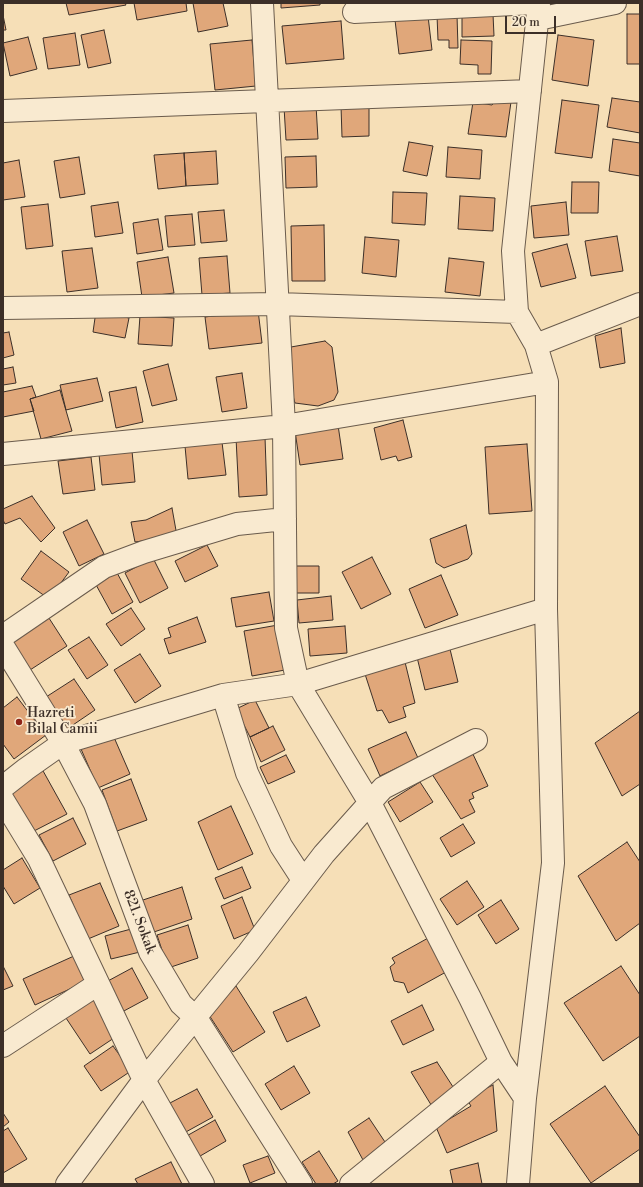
<!DOCTYPE html>
<style>
body{margin:0}
#map{position:relative;width:643px;height:1187px;overflow:hidden;background:#f6dfb7;font-family:"Libre Bodoni",serif}
canvas{display:block}
.frame{position:absolute;inset:0;border:4px solid #3c2f28;pointer-events:none}
.scale{position:absolute;left:505px;top:16px;width:51px;height:18px;box-sizing:border-box;border:2px solid #3c2f28;border-top:0;padding-left:5px;font-size:12px;line-height:14px;white-space:nowrap;color:#3c2f28;-webkit-text-stroke:3px #f9ead0;paint-order:stroke}
</style>
<div id="map">
<canvas width="643" height="1187"></canvas>
<div class="frame"></div>
<div class="scale">20 m</div>
</div>
<script>
const ctx = document.querySelector('canvas').getContext('2d');
ctx.lineJoin = 'round';
function fillPath(path, color) { ctx.fillStyle = color; ctx.fill(path, 'evenodd'); }
const poly = rows => new Path2D(rows.map(r => 'M' + r).join(''));
function strokePath(path, color, width, dash) { ctx.strokeStyle = color; ctx.lineWidth = width; ctx.lineCap = dash ? 'butt' : 'round'; ctx.setLineDash(dash || []); ctx.stroke(path); }
function drawText(font, color, halo, rows, align = 'center') {
  ctx.font = font + ' "Libre Bodoni",serif'; ctx.lineWidth = 3.5; ctx.setLineDash([]); ctx.textBaseline = 'middle'; ctx.strokeStyle = halo; ctx.fillStyle = color; for (const [text, x, y, turn = 0] of rows) {
    ctx.save(); ctx.translate(x, y); ctx.rotate((+turn || 0) * Math.PI / 180); ctx.textAlign = isNaN(turn) ? turn : align; if (halo) ctx.strokeText(text, 0, 0); ctx.fillText(text, 0, 0); ctx.restore();
  }
}
const building = poly([
 [66,3,125,3,126,5,69,15,66,3],
 [134,3,186,3,187,11,137,20,134,3],
 [193,3,223,3,228,26,198,32,193,3],
 [281,3,320,3,320,5,281,8,281,3],
 [493,14,494,36,462,37,462,15,493,14],
 [627,14,640,14,640,64,627,64,627,14],
 [3,15,6,30,3,30,3,15],
 [437,15,457,15,458,48,449,48,449,40,438,40,437,15],
 [428,16,432,50,399,54,395,20,428,16],
 [341,21,344,59,286,64,282,26,341,21],
 [104,30,111,63,88,68,81,35,104,30],
 [75,33,80,65,48,69,43,38,75,33],
 [558,35,594,40,588,86,552,80,558,35],
 [28,37,37,69,10,76,3,43,28,37],
 [252,40,256,86,215,90,210,44,252,40],
 [461,40,492,41,491,74,478,74,478,65,460,64,461,40],
 [612,98,640,102,640,133,607,127,612,98],
 [497,100,511,102,506,137,468,134,473,102,492,105,497,100],
 [562,100,599,105,592,158,555,153,562,100],
 [316,105,318,139,286,140,284,107,316,105],
 [369,105,369,136,342,137,341,106,369,105],
 [613,139,640,143,640,176,609,171,613,139],
 [409,142,433,146,427,176,403,171,409,142],
 [448,147,482,150,480,179,446,177,448,147],
 [216,151,218,184,186,186,184,153,216,151],
 [184,153,186,186,158,189,154,155,184,153],
 [316,156,317,187,286,188,285,157,316,156],
 [79,157,85,194,60,198,54,161,79,157],
 [19,160,25,197,3,200,3,163,19,160],
 [572,182,599,182,598,213,571,213,572,182],
 [393,192,427,193,425,225,392,223,393,192],
 [460,196,495,198,493,231,458,229,460,196],
 [118,202,123,233,95,237,91,206,118,202],
 [566,202,569,235,534,238,531,206,566,202],
 [48,204,53,246,26,249,21,207,48,204],
 [224,210,227,241,201,243,198,212,224,210],
 [192,214,195,245,168,247,165,216,192,214],
 [158,219,163,250,137,254,133,223,158,219],
 [324,225,325,281,292,281,291,226,324,225],
 [617,236,623,271,591,276,585,241,617,236],
 [365,237,399,240,396,277,362,273,365,237],
 [567,244,576,278,541,287,532,253,567,244],
 [92,248,98,288,67,292,62,251,92,248],
 [227,256,230,293,202,295,199,258,227,256],
 [168,257,174,293,142,297,137,262,168,257],
 [449,258,484,262,480,296,445,292,449,258],
 [258,310,262,343,209,349,205,317,258,310],
 [96,311,129,318,125,338,93,332,96,311],
 [140,316,174,318,172,346,138,344,140,316],
 [621,328,625,363,600,368,595,336,621,328],
 [9,332,14,355,3,358,3,333,9,332],
 [325,341,332,347,338,392,334,400,318,406,295,403,293,396,289,353,291,347,325,341],
 [168,364,177,400,152,406,143,371,168,364],
 [13,367,16,383,3,385,3,369,13,367],
 [242,373,247,408,222,412,216,377,242,373],
 [97,378,103,401,66,410,60,385,97,378],
 [32,386,36,397,30,399,34,411,3,417,3,392,32,386],
 [136,387,143,422,116,428,109,392,136,387],
 [60,390,72,431,41,439,30,399,60,390],
 [403,420,412,457,398,461,396,456,381,460,374,428,403,420],
 [338,425,343,459,300,465,295,431,338,425],
 [265,437,267,495,239,497,236,438,265,437],
 [222,442,226,475,188,479,185,446,222,442],
 [527,444,532,511,489,514,485,447,527,444],
 [132,451,135,482,102,485,99,454,132,451],
 [91,457,95,490,63,494,58,461,91,457],
 [32,496,55,528,41,542,20,518,5,524,3,520,3,509,32,496],
 [172,508,177,536,135,542,131,522,146,520,172,508],
 [87,520,104,554,79,566,63,532,87,520],
 [466,525,472,554,468,559,444,568,436,563,430,539,466,525],
 [207,545,218,566,185,582,175,561,207,545],
 [41,551,69,572,49,599,21,579,41,551],
 [372,557,391,594,361,609,342,572,372,557],
 [153,558,168,588,140,603,125,573,153,558],
 [295,566,319,566,319,593,295,593,295,566],
 [116,571,133,602,112,614,95,583,116,571],
 [441,575,458,615,425,628,409,589,441,575],
 [269,592,274,621,236,627,231,598,269,592],
 [331,596,333,620,299,623,297,600,331,596],
 [131,608,145,629,121,646,106,624,131,608],
 [47,615,67,646,30,670,10,638,47,615],
 [197,617,206,642,169,654,164,639,171,637,168,628,197,617],
 [278,625,285,670,252,676,244,631,278,625],
 [345,626,347,653,310,656,308,629,345,626],
 [89,637,108,665,87,679,68,650,89,637],
 [449,645,458,682,425,690,416,653,449,645],
 [140,654,161,686,135,703,114,670,140,654],
 [404,658,415,703,403,707,406,717,389,723,382,710,377,711,364,671,404,658],
 [74,679,95,710,67,729,46,697,74,679],
 [17,697,46,735,14,759,3,744,3,708,17,697],
 [255,700,269,728,250,737,236,709,255,700],
 [640,711,640,784,622,796,595,743,640,711],
 [273,726,285,750,261,762,250,737,273,726],
 [406,732,418,758,380,776,368,749,406,732],
 [113,735,130,774,98,788,81,749,113,735],
 [471,750,488,786,472,793,474,798,469,800,475,812,461,819,430,771,471,750],
 [286,755,295,772,268,784,260,767,286,755],
 [42,769,67,814,34,831,9,790,42,769],
 [131,779,147,820,117,831,102,790,131,779],
 [420,782,433,802,400,822,388,802,420,782],
 [231,806,253,854,218,870,198,822,231,806],
 [73,818,86,844,53,861,39,835,73,818],
 [463,824,475,843,451,857,440,838,463,824],
 [627,842,640,862,640,923,616,941,578,876,627,842],
 [22,858,40,888,14,904,3,886,3,870,22,858],
 [242,867,251,888,224,899,215,878,242,867],
 [467,881,484,907,457,925,440,899,467,881],
 [100,883,119,926,88,939,69,895,100,883],
 [182,887,192,919,151,933,140,901,182,887],
 [242,897,255,930,234,939,221,906,242,897],
 [501,900,519,929,496,944,478,915,501,900],
 [188,925,198,958,168,968,157,935,188,925],
 [135,928,140,952,111,959,105,936,135,928],
 [430,937,446,972,408,993,404,983,394,981,390,967,395,963,392,958,430,937],
 [74,956,85,982,35,1005,23,979,74,956],
 [3,966,13,986,3,990,3,966],
 [621,966,640,995,640,1036,603,1061,564,1003,621,966],
 [132,968,148,998,122,1012,106,982,132,968],
 [236,986,265,1032,233,1052,209,1015,236,986],
 [92,997,117,1036,90,1054,64,1015,92,997],
 [306,997,320,1026,287,1042,273,1012,306,997],
 [422,1005,434,1030,403,1045,391,1021,422,1005],
 [113,1046,131,1071,101,1091,84,1066,113,1046],
 [437,1062,455,1090,433,1108,411,1072,437,1062],
 [294,1066,310,1093,281,1110,265,1084,294,1066],
 [493,1085,497,1131,447,1153,436,1127,471,1106,466,1098,493,1085],
 [605,1086,640,1137,640,1149,591,1183,550,1124,605,1086],
 [197,1089,213,1117,184,1133,168,1104,197,1089],
 [3,1113,9,1122,3,1127,3,1113],
 [369,1118,385,1142,363,1160,348,1132,369,1118],
 [215,1120,226,1141,195,1159,183,1138,215,1120],
 [8,1128,27,1159,3,1173,3,1131,8,1128],
 [319,1151,338,1181,333,1184,316,1184,302,1162,319,1151],
 [268,1156,275,1173,250,1183,243,1165,268,1156],
 [171,1162,182,1184,138,1184,135,1179,171,1162],
 [478,1163,482,1184,453,1184,450,1170,478,1163]
]);
const minor = poly([
 [262,3,284,426,286,628,298,684,370,803,470,998,501,1062,525,1098],
 [354,12,534,3],
 [538,19,615,3],
 [3,111,530,91],
 [3,308,277,304,517,312],
 [536,345,640,304],
 [3,454,284,426,547,382],
 [3,636,104,567,144,552,237,524,285,519],
 [3,646,63,743,95,804,150,952,181,1004,196,1018,301,1184],
 [223,695,247,773,281,846,303,880],
 [3,787,26,769,63,743,223,695,298,684,546,609],
 [3,800,39,859,144,1080,203,1184],
 [3,1046,98,984],
 [67,1184,144,1080,248,953,324,854,383,788,476,740],
 [351,1184,501,1062],
 [518,1184,525,1098,553,863,546,609,547,382,536,345,517,312,513,251,539,3]
]);
const markers = [
 [19,722,4,"#8f2418"]
];
const poiNames = [
 ["Hazreti",27,714],
 ["Bilal Camii",27,730]
];
const streetNames = [
 ["821. Sokak",139,922,69]
];
fillPath(building, '#e0a77a');
strokePath(building, '#3c2f28', 1);
strokePath(minor, '#6a5b4c', 24);
strokePath(minor, '#f9ead0', 22);
for (const [x, y, r, color] of markers) { const dot = new Path2D(); dot.arc(x, y, r, 0, 2 * Math.PI); ctx.fillStyle = color; ctx.fill(dot); strokePath(dot, '#f9ead0', 1.5); }
drawText('14px', '#3c2f28', '#f9ead0', poiNames, 'left');
drawText('14px', '#3c2f28', '#f9ead0', streetNames);
</script>
